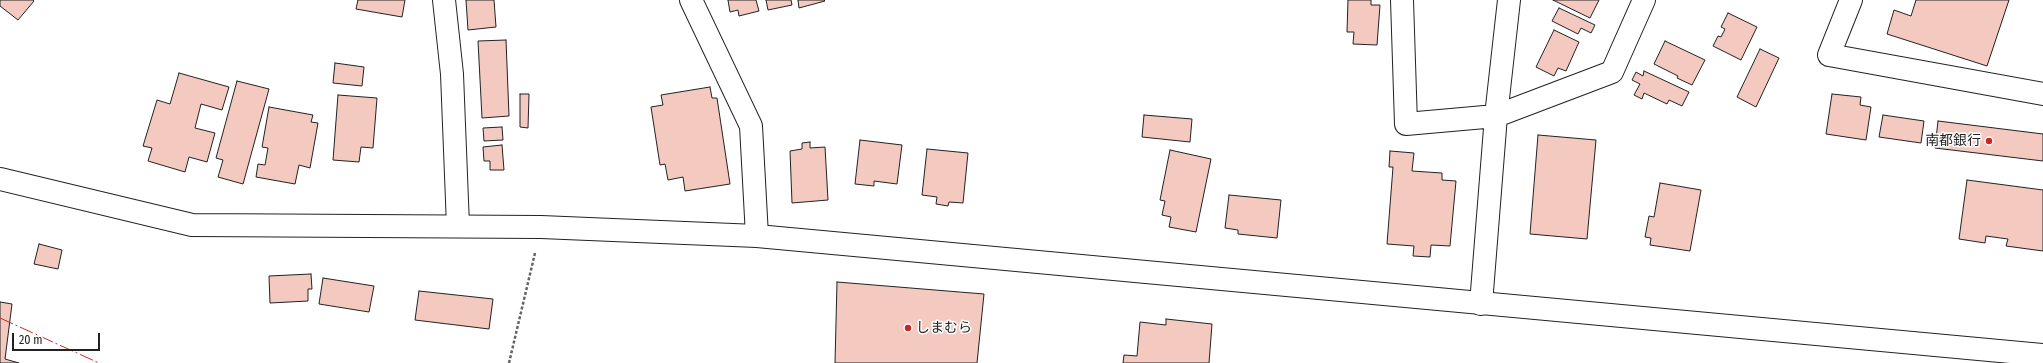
<!DOCTYPE html>
<meta charset="utf-8">
<style>
body{margin:0}
#map{position:relative;width:2043px;height:363px;overflow:hidden;background:#fff;font-family:"Fira Sans Condensed",sans-serif}
canvas{display:block}
.scale{position:absolute;left:12px;top:333px;width:88px;height:18px;box-sizing:border-box;border:2px solid #222;border-top:0;padding-left:5px;font-size:12px;line-height:14px;white-space:nowrap;color:#222;-webkit-text-stroke:3px #fff;paint-order:stroke}
</style>
<div id="map">
<canvas width="2043" height="363"></canvas>
<div class="scale">20 m</div>
</div>
<script>
const ctx = document.querySelector('canvas').getContext('2d');
ctx.lineJoin = 'round';
function fillPath(path, color) { ctx.fillStyle = color; ctx.fill(path, 'evenodd'); }
const poly = rows => new Path2D(rows.map(r => 'M' + r).join(''));
function strokePath(path, color, width, dash) { ctx.strokeStyle = color; ctx.lineWidth = width; ctx.lineCap = dash ? 'butt' : 'round'; ctx.setLineDash(dash || []); ctx.stroke(path); }
function drawText(font, color, halo, rows, align = 'center') {
  ctx.font = font + ' "Fira Sans Condensed","Noto Sans JP",sans-serif'; ctx.lineWidth = 3; ctx.setLineDash([]); ctx.textBaseline = 'middle'; ctx.strokeStyle = halo; ctx.fillStyle = color; for (const [text, x, y, turn = 0] of rows) {
    ctx.save(); ctx.translate(x, y); ctx.rotate((+turn || 0) * Math.PI / 180); ctx.textAlign = isNaN(turn) ? turn : align; if (halo) ctx.strokeText(text, 0, 0); ctx.fillText(text, 0, 0); ctx.restore();
  }
}
const building = poly([
 [0,0,33,0,34,1,18,20,0,6,0,0],
 [358,0,405,0,402,17,356,9,358,0],
 [466,0,494,0,496,27,468,30,466,0],
 [728,0,756,0,759,11,739,16,738,10,730,12,728,0],
 [766,0,791,0,792,5,768,10,766,0],
 [798,0,824,0,825,1,799,8,798,0],
 [1348,0,1371,0,1371,5,1380,5,1377,45,1353,44,1354,32,1347,32,1348,0],
 [1553,0,1599,0,1590,18,1553,0],
 [1916,0,2009,0,1987,66,1887,34,1894,10,1911,16,1916,0],
 [1559,8,1595,25,1591,33,1581,28,1578,34,1552,21,1559,8],
 [1728,13,1757,27,1741,60,1713,46,1718,36,1721,37,1725,29,1721,27,1728,13],
 [1554,30,1579,42,1566,71,1558,68,1554,76,1536,67,1554,30],
 [506,40,509,116,482,118,478,41,506,40],
 [1665,41,1705,60,1692,85,1677,78,1678,76,1654,64,1665,41],
 [1760,49,1779,58,1756,107,1737,97,1760,49],
 [335,63,364,67,362,86,333,83,335,63],
 [1644,71,1689,92,1682,106,1669,100,1667,104,1644,93,1642,99,1634,95,1640,84,1632,80,1636,72,1643,76,1644,71],
 [179,73,229,87,222,110,201,104,195,128,215,133,207,162,189,157,185,172,148,161,152,148,143,146,157,100,170,104,179,73],
 [237,81,269,89,243,184,218,177,223,160,216,158,237,81],
 [710,87,712,98,717,98,730,184,685,191,683,177,668,180,665,164,660,165,651,107,663,105,661,95,710,87],
 [520,94,529,94,528,128,520,127,520,94],
 [1832,94,1861,97,1860,105,1871,107,1866,140,1826,134,1832,94],
 [338,95,377,98,373,148,361,147,359,162,333,160,338,95],
 [269,107,313,115,311,122,318,123,310,168,299,165,295,184,256,177,258,164,265,165,268,148,262,147,269,107],
 [1144,115,1192,119,1190,142,1142,137,1144,115],
 [1883,115,1924,121,1921,143,1879,137,1883,115],
 [1938,121,2043,134,2043,161,1935,148,1938,121],
 [502,127,503,140,484,141,483,128,502,127],
 [1538,135,1596,140,1587,239,1530,234,1538,135],
 [860,140,902,145,897,184,874,181,874,186,855,184,860,140],
 [810,142,810,148,825,147,828,200,792,203,790,151,802,149,802,143,810,142],
 [502,145,504,170,490,170,490,161,484,161,483,147,502,145],
 [927,149,968,153,963,203,949,202,948,206,936,204,937,197,922,195,927,149],
 [1170,150,1211,159,1196,232,1169,227,1171,217,1162,215,1165,201,1160,200,1170,150],
 [1390,151,1414,153,1412,171,1442,173,1442,180,1456,181,1450,246,1431,245,1430,257,1413,256,1414,246,1387,244,1393,167,1389,167,1390,151],
 [1967,180,2043,190,2043,251,2006,246,2008,239,1986,236,1985,243,1959,239,1967,180],
 [1660,183,1701,190,1690,251,1650,245,1651,238,1645,237,1649,216,1654,217,1660,183],
 [1229,195,1281,200,1277,238,1238,234,1238,230,1225,228,1229,195],
 [39,244,62,250,58,269,34,264,39,244],
 [311,274,312,289,308,289,308,301,270,303,269,276,311,274],
 [323,278,374,286,369,312,319,304,323,278],
 [837,282,984,294,977,363,835,363,837,282],
 [419,291,493,299,489,329,415,320,419,291],
 [0,302,12,304,5,359,19,363,0,363,0,302],
 [1166,319,1212,324,1209,363,1123,363,1124,355,1137,356,1140,322,1166,325,1166,319]
]);
const path = poly([
 [509,363,535,253]
]);
const street = poly([
 [444,0,452,74,458,226],
 [691,0,751,126,757,236],
 [1402,0,1406,124,1496,116,1612,72,1644,0],
 [1851,0,1829,55,2043,94],
 [1481,304,1496,116,1509,0]
]);
const secondary = poly([
 [0,179,192,225,541,227,757,236,2043,355]
]);
const power = poly([
 [0,318,99,363]
]);
const markers = [
 [1989,141,4,"#c62828"],
 [908,328,4,"#c62828"]
];
const poiNames = [
 ["南都銀行",1981,141],
 ["しまむら",916,328,"left"]
];
fillPath(building, '#f3c9c0');
strokePath(building, '#222', 1);
strokePath(street, '#222', 24);
strokePath(secondary, '#222', 24);
strokePath(path, '#646464', 2.5, [3, 2]);
strokePath(street, '#fff', 22);
strokePath(secondary, '#fff', 22);
strokePath(power, '#c62828', 1, [14, 3, 2, 3]);
for (const [x, y, r, color] of markers) { const dot = new Path2D(); dot.arc(x, y, r, 0, 2 * Math.PI); ctx.fillStyle = color; ctx.fill(dot); strokePath(dot, '#fff', 1.5); }
drawText('14px', '#222', '#fff', poiNames, 'right');
</script>
